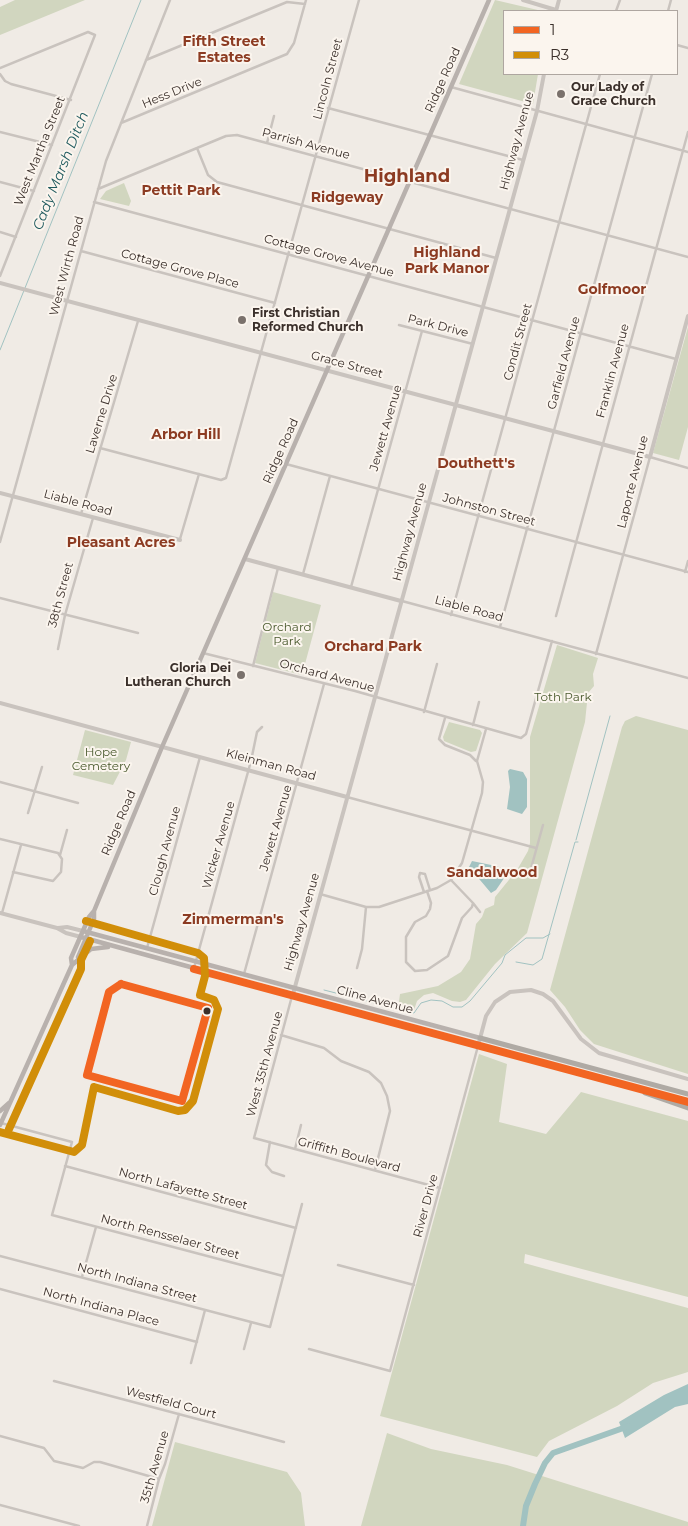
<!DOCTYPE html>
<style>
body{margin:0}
#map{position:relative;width:688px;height:1526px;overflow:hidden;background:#f0ebe5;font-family:Montserrat,sans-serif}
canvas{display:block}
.legend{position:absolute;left:503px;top:10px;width:175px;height:65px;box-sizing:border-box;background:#fbf5ee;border:1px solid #aea6a0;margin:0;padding:6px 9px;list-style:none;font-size:15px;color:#3b302b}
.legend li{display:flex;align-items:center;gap:10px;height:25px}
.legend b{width:25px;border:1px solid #aea6a0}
</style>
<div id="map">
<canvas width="688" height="1526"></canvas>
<ul class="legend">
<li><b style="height:6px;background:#f26522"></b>1</li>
<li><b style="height:6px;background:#d18e09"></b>R3</li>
</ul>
</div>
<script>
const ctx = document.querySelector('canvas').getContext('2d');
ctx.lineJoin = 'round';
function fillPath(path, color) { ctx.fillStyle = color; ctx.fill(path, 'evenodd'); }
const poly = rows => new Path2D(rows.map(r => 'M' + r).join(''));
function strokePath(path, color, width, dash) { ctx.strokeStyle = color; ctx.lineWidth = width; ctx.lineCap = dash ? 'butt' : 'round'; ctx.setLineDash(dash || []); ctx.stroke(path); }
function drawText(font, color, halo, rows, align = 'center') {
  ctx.font = font + ' Montserrat,sans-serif'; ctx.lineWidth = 4; ctx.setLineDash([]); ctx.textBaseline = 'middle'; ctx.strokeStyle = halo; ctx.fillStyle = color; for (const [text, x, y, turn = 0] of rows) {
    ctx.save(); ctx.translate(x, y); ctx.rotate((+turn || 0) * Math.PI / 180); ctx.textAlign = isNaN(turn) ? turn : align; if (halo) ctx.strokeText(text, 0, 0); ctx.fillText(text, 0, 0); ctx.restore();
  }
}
const green = poly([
 [15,0,85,0,0,35,0,7],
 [495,0,542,11,504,11,504,74,538,74,533,104,459,84],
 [124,183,131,201,129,206,100,199,106,191],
 [688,327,688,427,679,460,653,453],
 [273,592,321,605,302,675,255,663],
 [557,645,598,658,593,674,594,686,588,693,585,722,527,933,495,964,466,1000,460,1002,452,1001,433,993,424,995,417,1001,413,1013,398,1009,400,994,438,986,461,972,470,959,476,924,482,917,485,909,494,905,495,897,517,870,528,851,530,843,530,737],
 [636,716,688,730,688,1074,594,1044,580,1030,565,1007,550,990,622,727,625,721],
 [449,722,480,730,482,733,476,751,471,752,444,741,443,737],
 [85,730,131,742,126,760,113,785,73,775],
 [479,1054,507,1064,499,1122,546,1134,581,1092,688,1121,688,1297,525,1254,524,1263,688,1308,688,1372,653,1383,617,1406,549,1441,537,1457,380,1416],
 [387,1433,431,1449,507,1465,688,1522,688,1526,361,1526],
 [175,1442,287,1472,301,1493,305,1526,152,1526]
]);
const water = poly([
 [510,769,523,772,527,779,527,807,522,814,507,809,510,787,508,771],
 [472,861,496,866,509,871,496,890,491,893,469,867],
 [688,1384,688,1404,675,1407,625,1438,619,1422,664,1395]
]);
const stream = poly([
 [0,350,141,0],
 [576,840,610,716],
 [516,962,533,965,542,959,575,842,578,842],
 [324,990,414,1013,421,1003,431,1000,442,1001,453,1007,462,1007,470,1001,502,963,505,955,526,938,543,938,550,934]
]);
const river = poly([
 [523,1526,526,1506,535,1484,545,1463,553,1453,629,1426]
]);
const minor = poly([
 [616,11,620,0],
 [668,11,671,0],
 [677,45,688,48],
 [146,60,287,2,305,4],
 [0,68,88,32,95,35,0,276],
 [0,74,5,81,11,84,71,100],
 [451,87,688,152],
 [328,108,523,160],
 [121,123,287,54,294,43,306,0],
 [0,132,52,145],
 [267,143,274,116],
 [197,148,208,175,217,182,496,258],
 [0,182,34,191],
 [98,189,226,136,237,135,688,257],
 [94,202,676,359],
 [0,232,16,237],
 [81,251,275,303],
 [399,325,473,344],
 [100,448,221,480,226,478,359,0],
 [286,464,688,572],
 [81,514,138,321],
 [180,539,199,474],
 [0,542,106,161,170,0],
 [685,572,688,561],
 [303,574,330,476],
 [351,587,422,331],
 [0,598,138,633],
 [402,601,688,678],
 [451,615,600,74],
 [556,616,688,132],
 [500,627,652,74],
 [58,649,65,615,93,518],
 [203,653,355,691,521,738,526,734,552,641],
 [596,654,650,457,688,468],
 [253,666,278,568],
 [424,712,437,664],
 [445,718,439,739,445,745,470,755,476,761],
 [473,725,479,702],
 [0,782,78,803],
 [347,797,536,848],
 [28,813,42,767],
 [0,839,58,853,62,859,61,872,53,881,13,872],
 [60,855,67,830],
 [530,872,543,825],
 [427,891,431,903,430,909,426,916,415,922,406,937,406,962,415,971,427,970,448,956,462,918,472,907,473,903,451,880],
 [424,892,419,877,420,873,425,874,430,890],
 [320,894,366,907,379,907,437,888,451,880,462,863,482,793,483,782,477,761,486,729],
 [473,903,480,912],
 [2,913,21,845],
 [147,948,200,757],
 [194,968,251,761,257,732,262,727],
 [357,968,362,949,366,907],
 [244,974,324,684],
 [292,996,254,1138,440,1188],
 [281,1035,324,1048,341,1061,369,1072,381,1083,387,1096,390,1111,375,1170],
 [1,1123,72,1142,52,1215,283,1276],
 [270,1142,266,1165,272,1172,284,1176],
 [295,1149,301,1125],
 [65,1166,296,1228],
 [0,1256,270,1327,302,1204],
 [338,1265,414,1285],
 [82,1277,96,1227],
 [0,1289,197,1342],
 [244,1349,251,1323],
 [309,1349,390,1371,478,1046],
 [191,1363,205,1310],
 [54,1381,284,1442],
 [0,1436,44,1448,54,1461,83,1468,94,1462,100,1462,159,1479],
 [0,1505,79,1526],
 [147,1526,159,1479,165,1464,179,1414]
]);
const tertiary = poly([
 [523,0,556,10],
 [556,11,559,0],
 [0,283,650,457,688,316],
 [0,493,180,540],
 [245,559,401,601],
 [0,703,347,797],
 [0,913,57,928,66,933,81,937],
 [58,928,67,927,83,931],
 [293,994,537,111,544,74],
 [478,1046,486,1016,495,1002,510,992,531,990,543,994,553,1001,581,1039,599,1053,688,1079]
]);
const primary = poly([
 [83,931,480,1038],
 [81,937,478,1046],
 [78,957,94,919,94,911],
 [72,965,71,958,89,917,94,911,162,747,489,0],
 [0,1111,9,1103],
 [0,1125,72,965,91,949,108,947]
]);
const motorway = poly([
 [480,1038,688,1094],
 [478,1046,688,1102],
 [645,1093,688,1108]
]);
const bus1 = poly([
 [194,969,688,1102],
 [121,984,208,1008,182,1101,87,1075,109,992,121,984]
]);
const bus2 = poly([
 [9,1129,81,969,81,960,90,941],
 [0,1132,74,1152,82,1145,94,1087,178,1111,185,1110,193,1101,218,1009,214,1000,200,995,205,976,204,958,198,953,86,921]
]);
const markers = [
 [561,94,5,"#7a716c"],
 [242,320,5,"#7a716c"],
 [241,675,5,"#7a716c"],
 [207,1011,4.5,"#3b302b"]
];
const streetNames = [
 ["Lincoln Street",328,79,-75],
 ["Ridge Road",443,80,-66],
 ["Hess Drive",172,93,-22],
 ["Highway Avenue",517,141,-75],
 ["Parrish Avenue",306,144,15],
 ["West Martha Street",40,151,-68],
 ["Cottage Grove Avenue",329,256,15],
 ["West Wirth Road",67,266,-75],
 ["Cottage Grove Place",180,269,15],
 ["Park Drive",438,326,14],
 ["Condit Street",518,342,-75],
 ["Garfield Avenue",564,363,-75],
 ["Grace Street",347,365,15],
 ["Franklin Avenue",613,371,-75],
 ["Laverne Drive",102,414,-73],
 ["Jewett Avenue",386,428,-74],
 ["Ridge Road",281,451,-66],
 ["Laporte Avenue",633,482,-76],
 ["Liable Road",78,503,15],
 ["Johnston Street",489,510,15],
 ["Highway Avenue",410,532,-75],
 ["38th Street",61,595,-75],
 ["Liable Road",469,609,15],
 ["Orchard Avenue",327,676,15],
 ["Kleinman Road",271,765,15],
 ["Ridge Road",119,823,-67],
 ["Jewett Avenue",276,828,-74],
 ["Wicker Avenue",219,845,-74],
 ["Clough Avenue",165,851,-75],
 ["Highway Avenue",302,922,-74],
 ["Cline Avenue",375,1000,15],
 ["West 35th Avenue",265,1064,-75],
 ["Griffith Boulevard",349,1155,15],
 ["North Lafayette Street",183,1189,15],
 ["River Drive",426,1206,-75],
 ["North Rensselaer Street",170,1237,15],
 ["North Indiana Street",137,1283,15],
 ["North Indiana Place",101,1307,15],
 ["Westfield Court",171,1403,15],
 ["35th Avenue",155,1467,-74]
];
const poiNames = [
 ["Our Lady of",571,87],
 ["Grace Church",571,101],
 ["First Christian",252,313],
 ["Reformed Church",252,327],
 ["Gloria Dei",231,668,"right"],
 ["Lutheran Church",231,682,"right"]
];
const parkNames = [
 ["Orchard",287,627],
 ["Park",287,641],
 ["Toth Park",563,697],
 ["Hope",101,752],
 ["Cemetery",101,766]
];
const neighbourhoodNames = [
 ["Fifth Street",224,42],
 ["Estates",224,58],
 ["Pettit Park",181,191],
 ["Ridgeway",347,198],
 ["Highland",447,253],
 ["Park Manor",447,269],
 ["Golfmoor",612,290],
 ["Arbor Hill",186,435],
 ["Douthett's",476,464],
 ["Pleasant Acres",121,543],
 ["Orchard Park",373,647],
 ["Sandalwood",492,873],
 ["Zimmerman's",233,920]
];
const waterNames = [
 ["Cady Marsh Ditch",61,171,-68]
];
const districtNames = [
 ["Highland",407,177]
];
fillPath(green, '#d1d6bf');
fillPath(water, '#a1c2c1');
strokePath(stream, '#a1c2c1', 1);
strokePath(river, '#a1c2c1', 6);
strokePath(minor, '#c9c3be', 2.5);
strokePath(tertiary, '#c9c3be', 4);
strokePath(primary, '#b8b1ad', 4.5);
strokePath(motorway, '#afaaa4', 5);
strokePath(bus1, '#f26522', 8);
strokePath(bus2, '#d18e09', 8);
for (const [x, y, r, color] of markers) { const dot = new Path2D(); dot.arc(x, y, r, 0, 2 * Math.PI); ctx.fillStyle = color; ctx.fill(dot); strokePath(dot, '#fbf5ee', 2); }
drawText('12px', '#3b302b', '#fbf5ee', streetNames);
drawText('bold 12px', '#3b302b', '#fbf5ee', poiNames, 'left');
drawText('12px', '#4a5a2e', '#fbf5ee', parkNames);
drawText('bold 14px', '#8c3b22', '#fbf5ee', neighbourhoodNames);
drawText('italic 14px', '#1f5a5e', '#fbf5ee', waterNames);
drawText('bold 18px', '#8c3b22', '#fbf5ee', districtNames);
</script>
